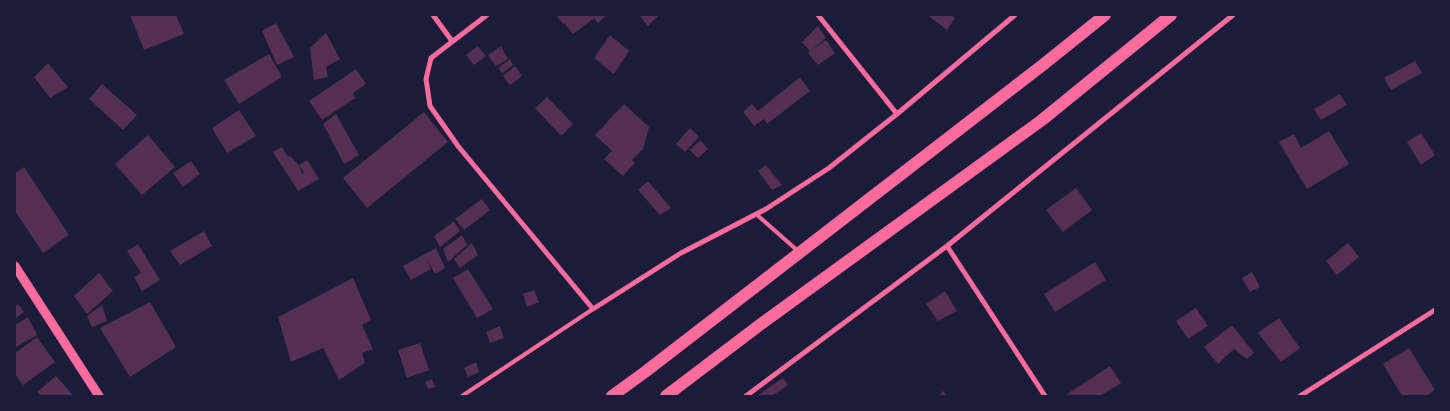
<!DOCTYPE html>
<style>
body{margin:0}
#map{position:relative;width:1450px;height:411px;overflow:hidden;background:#1b1b3a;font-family:Poppins,sans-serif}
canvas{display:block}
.frame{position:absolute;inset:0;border:16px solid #1b1b3a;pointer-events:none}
</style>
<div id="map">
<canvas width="1450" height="411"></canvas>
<div class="frame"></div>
</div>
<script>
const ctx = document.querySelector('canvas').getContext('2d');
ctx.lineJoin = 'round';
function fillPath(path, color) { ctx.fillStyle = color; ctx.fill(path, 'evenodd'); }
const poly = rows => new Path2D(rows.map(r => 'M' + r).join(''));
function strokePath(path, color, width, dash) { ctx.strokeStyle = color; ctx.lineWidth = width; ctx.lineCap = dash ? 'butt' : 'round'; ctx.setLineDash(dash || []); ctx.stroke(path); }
const building = poly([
 [130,15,176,15,184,34,144,50],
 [556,15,572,15,573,16,573,15,607,15,598,23,594,18,573,34,564,23,563,24],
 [639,15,659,15,648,26],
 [931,15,951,15,955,18,947,30,930,17],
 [276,23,294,57,277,65,262,31],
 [818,26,826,38,811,50,826,40,835,53,818,65,808,53,810,51,802,42],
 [326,33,340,59,326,67,328,77,314,80,310,48],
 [610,35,629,51,614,74,594,58],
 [478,46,486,56,474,65,466,55],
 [501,46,508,59,496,66,488,55],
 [269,54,282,77,239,104,224,80],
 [510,59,513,65,502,73,498,68],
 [1415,61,1422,73,1391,90,1384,78],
 [48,63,68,87,50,98,34,77],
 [515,66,522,76,510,85,503,76],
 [356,69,366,84,353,93,355,98,322,120,309,101],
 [800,77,810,91,767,124,764,119,754,126,743,112,752,104,758,111],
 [102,84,137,115,123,130,89,99],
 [1340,94,1347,105,1321,120,1314,109],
 [547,97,573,124,561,136,535,108],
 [624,104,649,127,643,149,632,160,635,163,623,176,604,159,612,151,595,135],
 [239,110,256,136,227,153,212,128],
 [424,112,448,142,367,208,343,178],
 [336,114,359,155,344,164,323,124],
 [690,128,699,137,685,152,676,144],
 [1329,131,1349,164,1307,189,1287,156,1292,153,1287,156,1279,142,1294,134,1301,148],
 [1421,133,1435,155,1421,165,1407,142],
 [148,135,175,167,142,195,115,164],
 [700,140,708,149,698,158,690,150],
 [282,147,288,157,290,156,299,165,302,174,304,173,299,165,307,160,319,179,298,191,273,152],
 [191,161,200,174,183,187,173,173],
 [766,165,782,185,772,190,758,171],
 [24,167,69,235,43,253,15,211,15,173],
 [648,181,671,208,660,215,638,190],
 [1076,188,1092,210,1063,232,1046,210],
 [482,199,490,210,464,230,455,219],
 [454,221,460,231,440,247,434,236],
 [204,231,212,246,180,265,170,251],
 [462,235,467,245,448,262,443,249],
 [472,243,478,255,460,268,454,259],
 [1348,243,1359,257,1337,275,1326,261],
 [138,244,160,280,142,291,134,277,141,273,127,251],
 [436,248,445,268,435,274,427,259,431,269,411,280,403,266],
 [1095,262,1106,280,1055,312,1044,294],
 [468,269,493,309,477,318,453,278],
 [1252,272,1260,287,1250,292,1242,278],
 [99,273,113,291,87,314,74,296],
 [353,278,371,320,362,325,373,349,362,353,365,363,339,380,323,348,291,362,278,317],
 [534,290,539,302,527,307,523,294],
 [945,291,957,311,938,321,926,304],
 [150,302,176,347,130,377,100,328],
 [18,304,24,312,15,319,15,306],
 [102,305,107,321,92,327,87,316],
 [1196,308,1208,326,1188,339,1176,321],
 [28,317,37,335,16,347,15,345,15,325],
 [1279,318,1300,348,1281,362,1258,333],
 [1232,325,1254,353,1247,359,1234,349,1218,364,1204,347],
 [500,326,504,338,490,343,486,332],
 [37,337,55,362,23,385,15,374,15,353],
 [420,343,429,370,407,378,398,350],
 [1409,348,1435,390,1426,396,1402,396,1383,364],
 [476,362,479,372,468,377,464,368],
 [1110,366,1121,383,1100,396,1064,396],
 [56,376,74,396,41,396,37,392],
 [783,378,788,385,772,396,758,396,758,395],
 [432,379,435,387,428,389,425,382],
 [943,391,948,396,938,396]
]);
const service = poly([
 [756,214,798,251],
 [462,396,593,309]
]);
const minor = poly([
 [433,15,452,41],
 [487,15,431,58,426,79,430,106,458,146,593,309,681,253,766,209,829,168,897,114,1015,15],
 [818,15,897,114],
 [947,246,1045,396],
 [746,396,947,246,1233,15],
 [1300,396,1435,310]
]);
const tertiary = poly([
 [15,266,99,396]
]);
const primary = poly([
 [612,396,645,372,1044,64,1105,15],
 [666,396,761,324,1042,120,1171,15]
]);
fillPath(building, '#542f53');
strokePath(service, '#ff6b9d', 4);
strokePath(minor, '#ff6b9d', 5);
strokePath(tertiary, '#ff6b9d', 9);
strokePath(primary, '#ff6b9d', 12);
</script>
